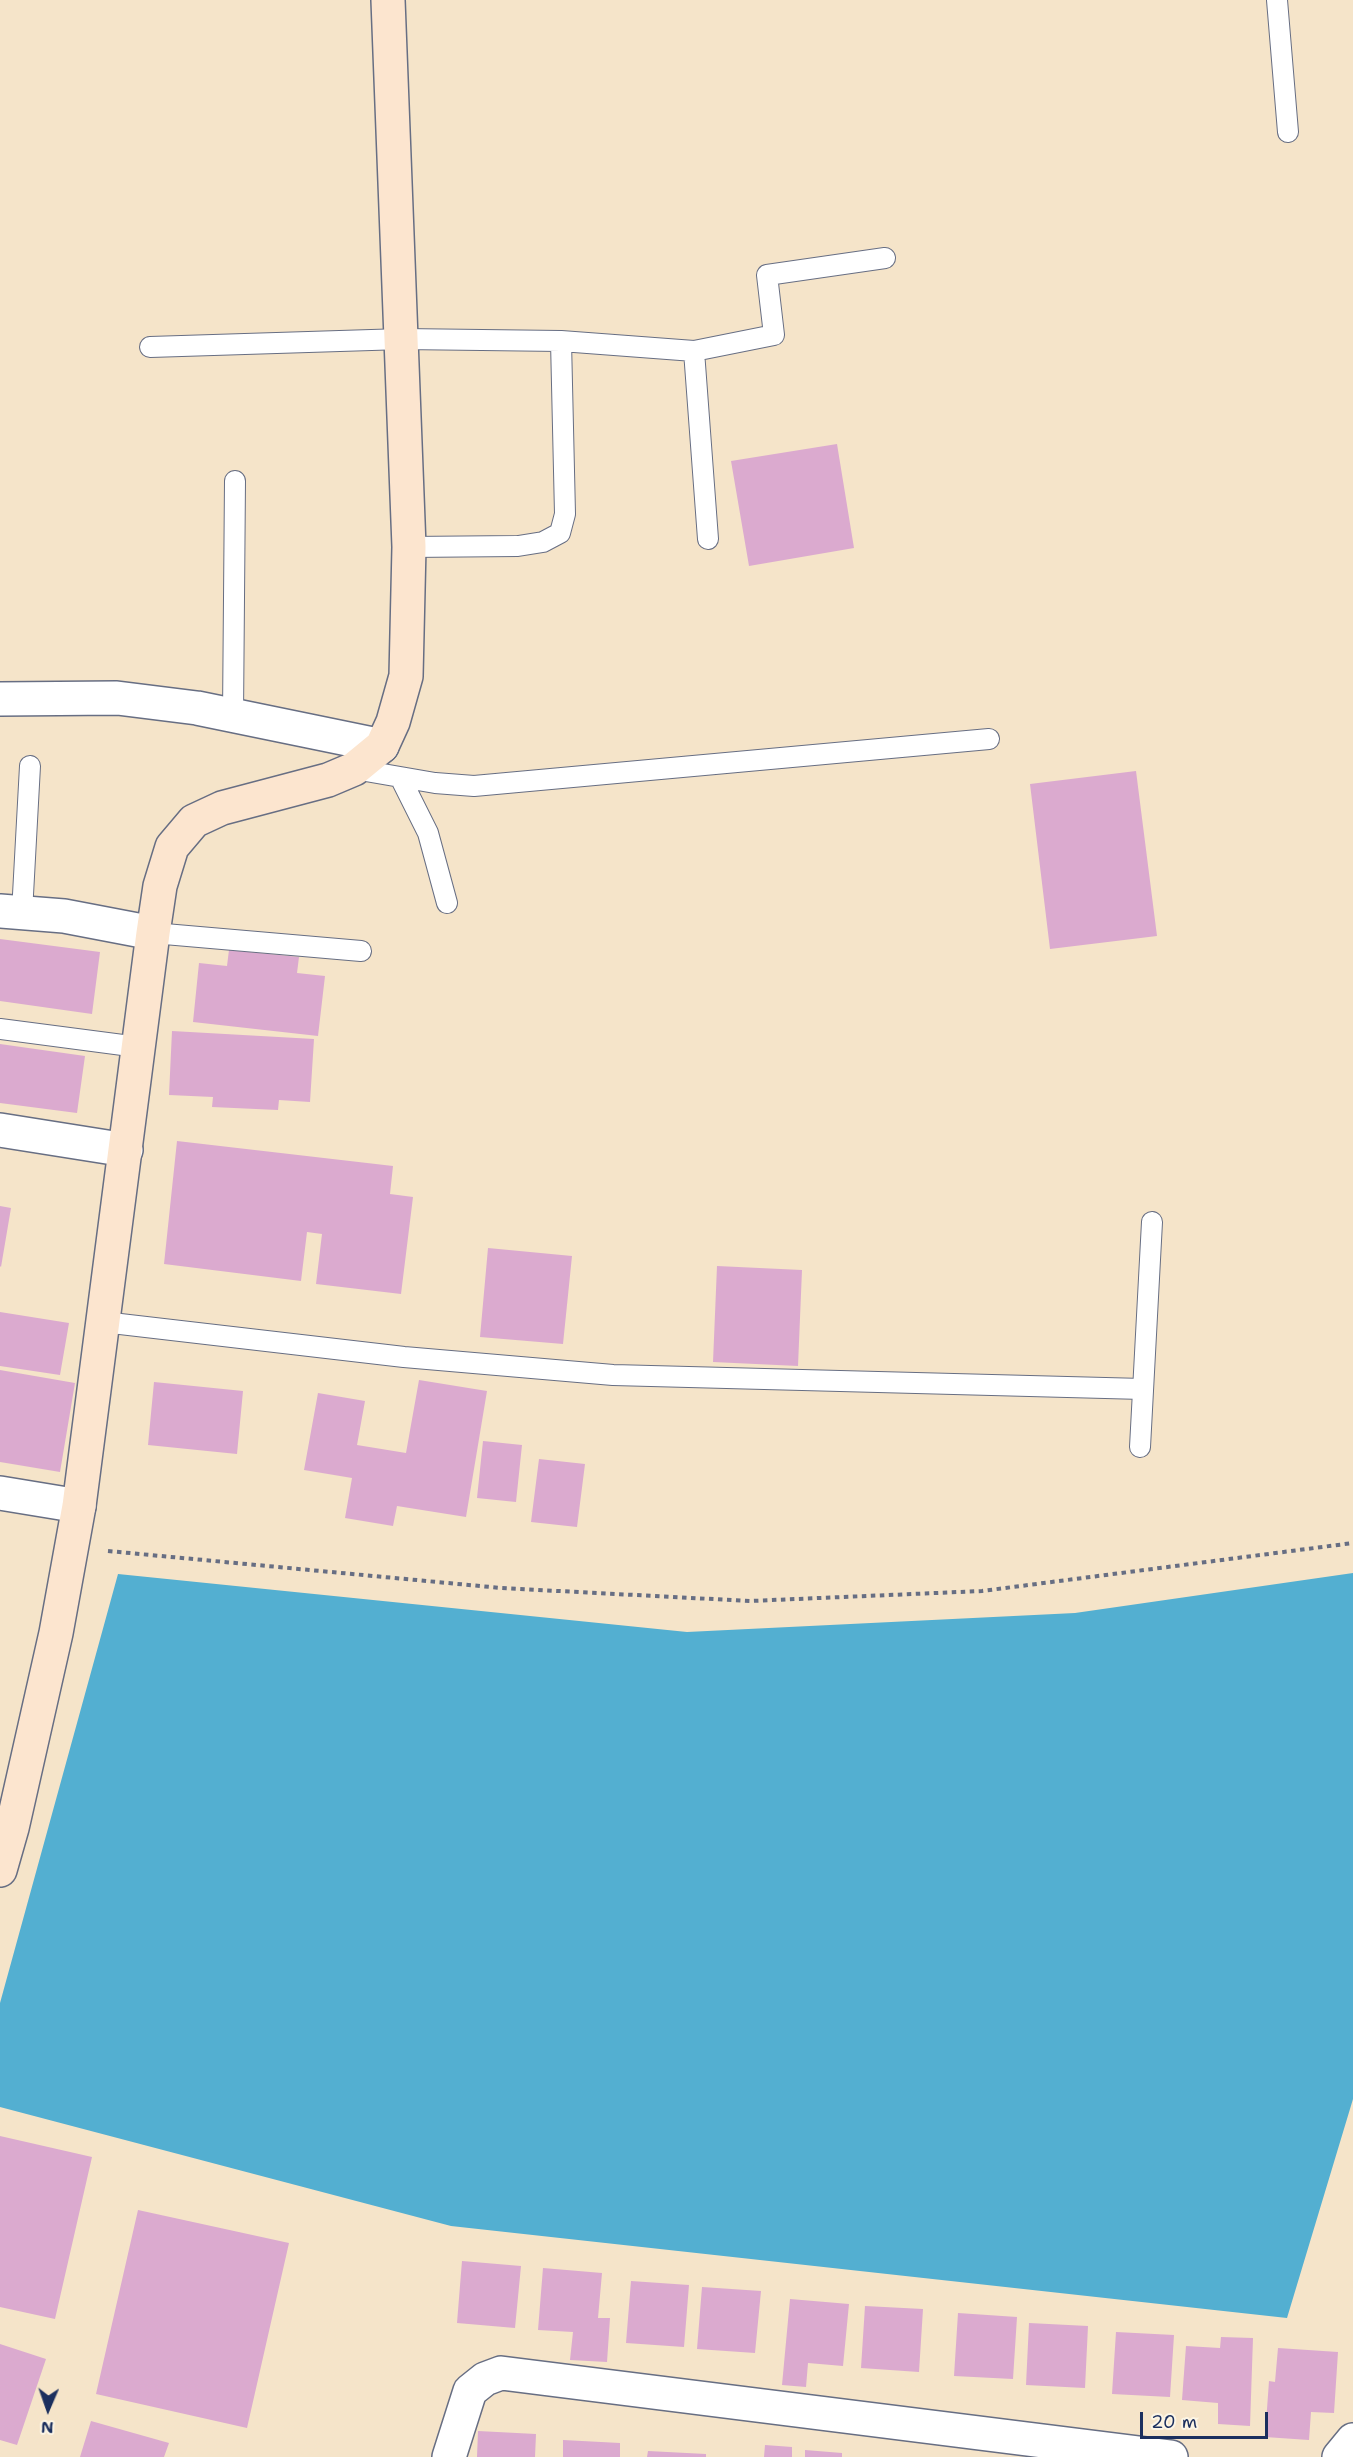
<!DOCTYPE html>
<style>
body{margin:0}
#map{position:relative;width:1353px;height:2457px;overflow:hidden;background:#f5e4c9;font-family:"Shantell Sans",sans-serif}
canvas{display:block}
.north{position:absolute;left:18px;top:2379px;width:60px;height:60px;-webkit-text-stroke:4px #fcf5e5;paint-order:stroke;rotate:182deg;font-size:16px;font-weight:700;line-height:24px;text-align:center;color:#1b2f5e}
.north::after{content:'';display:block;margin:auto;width:21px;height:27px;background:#1b2f5e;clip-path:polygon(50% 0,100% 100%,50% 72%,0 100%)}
.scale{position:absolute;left:1140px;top:2412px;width:128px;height:27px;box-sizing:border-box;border:3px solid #1b2f5e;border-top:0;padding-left:8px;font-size:18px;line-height:21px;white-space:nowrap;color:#1b2f5e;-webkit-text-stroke:4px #fcf5e5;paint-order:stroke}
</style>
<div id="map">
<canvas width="1353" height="2457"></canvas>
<div class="north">N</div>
<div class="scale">20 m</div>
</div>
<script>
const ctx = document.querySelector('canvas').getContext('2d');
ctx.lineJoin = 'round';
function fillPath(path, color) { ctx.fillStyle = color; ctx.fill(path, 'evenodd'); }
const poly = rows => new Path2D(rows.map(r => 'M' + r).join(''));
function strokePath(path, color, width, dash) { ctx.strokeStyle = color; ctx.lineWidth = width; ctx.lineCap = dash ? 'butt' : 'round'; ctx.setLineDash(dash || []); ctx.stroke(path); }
const water = poly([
 [1353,1573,1353,2099,1287,2318,451,2226,0,2107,0,2003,118,1574,687,1632,1075,1613]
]);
const building = poly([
 [837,444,854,548,749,566,731,461],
 [1136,771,1157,936,1050,949,1030,784],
 [0,939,100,952,92,1014,0,1001],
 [229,950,299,957,297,973,325,976,318,1036,193,1022,199,963,227,966],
 [172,1031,314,1039,310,1102,279,1100,278,1110,212,1107,213,1097,169,1095],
 [0,1044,85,1056,77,1113,0,1103],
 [177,1141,393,1166,390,1194,413,1197,401,1294,316,1284,322,1234,307,1232,301,1281,164,1264],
 [0,1206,11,1208,1,1267,0,1266],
 [488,1248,572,1256,563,1344,480,1337],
 [717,1266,802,1270,798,1366,713,1362],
 [0,1312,69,1323,60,1375,0,1366],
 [0,1370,75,1383,60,1472,0,1462],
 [419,1380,487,1391,466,1517,397,1506,393,1526,345,1518,352,1478,304,1470,318,1393,365,1401,357,1445,406,1453],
 [154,1382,243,1391,237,1454,148,1445],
 [483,1441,522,1445,516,1502,477,1498],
 [539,1459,585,1464,577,1527,531,1522],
 [0,2136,92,2157,55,2319,0,2307],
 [138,2210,289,2243,247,2428,96,2394],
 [462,2261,521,2266,515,2328,457,2323],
 [543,2268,602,2273,598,2318,610,2318,607,2362,570,2360,573,2332,538,2330],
 [631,2281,689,2285,684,2347,626,2343],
 [702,2287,761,2291,755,2353,697,2349],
 [790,2299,849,2304,843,2366,808,2363,806,2387,782,2385],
 [865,2306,923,2309,919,2372,861,2368],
 [958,2313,1017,2317,1013,2379,954,2376],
 [1029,2323,1088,2326,1085,2388,1026,2385],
 [1116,2332,1174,2335,1170,2397,1112,2394],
 [1221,2337,1253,2338,1250,2426,1218,2424,1218,2403,1182,2400,1186,2346,1220,2348],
 [0,2344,46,2359,17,2445,0,2440],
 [1278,2348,1338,2352,1334,2413,1311,2412,1309,2440,1265,2437,1269,2381,1275,2382],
 [91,2421,169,2443,164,2457,80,2457],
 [478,2431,536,2434,535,2457,477,2457],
 [563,2440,620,2443,620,2457,563,2457],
 [765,2445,792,2447,792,2457,764,2457],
 [805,2450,842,2453,842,2457,805,2457],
 [648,2451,706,2454,706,2457,647,2457]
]);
const path = poly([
 [108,1551,501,1588,750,1601,982,1591,1353,1543]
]);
const lane = poly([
 [1277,0,1288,132],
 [150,347,403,339,561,341,694,351,708,539],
 [694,351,774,335,767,275,885,258],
 [409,547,518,546,543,542,560,533,565,514,561,341],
 [233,715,235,481],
 [354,769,435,783,474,786,989,739],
 [400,777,428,833,447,903],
 [22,913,30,766],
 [153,933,361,951],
 [0,1029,138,1047],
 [103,1322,404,1357,613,1375,1143,1389],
 [1140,1447,1152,1222]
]);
const street = poly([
 [0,699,117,698,197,708,382,746],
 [0,911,64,916,153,933],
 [0,1130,126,1150],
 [0,1493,79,1506],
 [449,2457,470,2391,485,2379,501,2373,1171,2457],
 [1339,2457,1353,2440]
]);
const secondary = poly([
 [0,1870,12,1828,56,1633,79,1506,153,933,160,886,172,847,194,821,222,808,328,780,354,769,382,746,393,722,406,676,409,547,388,0]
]);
fillPath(water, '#53afd1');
fillPath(building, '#dbaacf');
strokePath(lane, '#676e83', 22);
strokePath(street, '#676e83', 36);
strokePath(secondary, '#676e83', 36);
strokePath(path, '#676e83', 4, [4.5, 4.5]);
strokePath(lane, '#fff', 20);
strokePath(street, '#fff', 33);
strokePath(secondary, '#fce5cf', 33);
</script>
